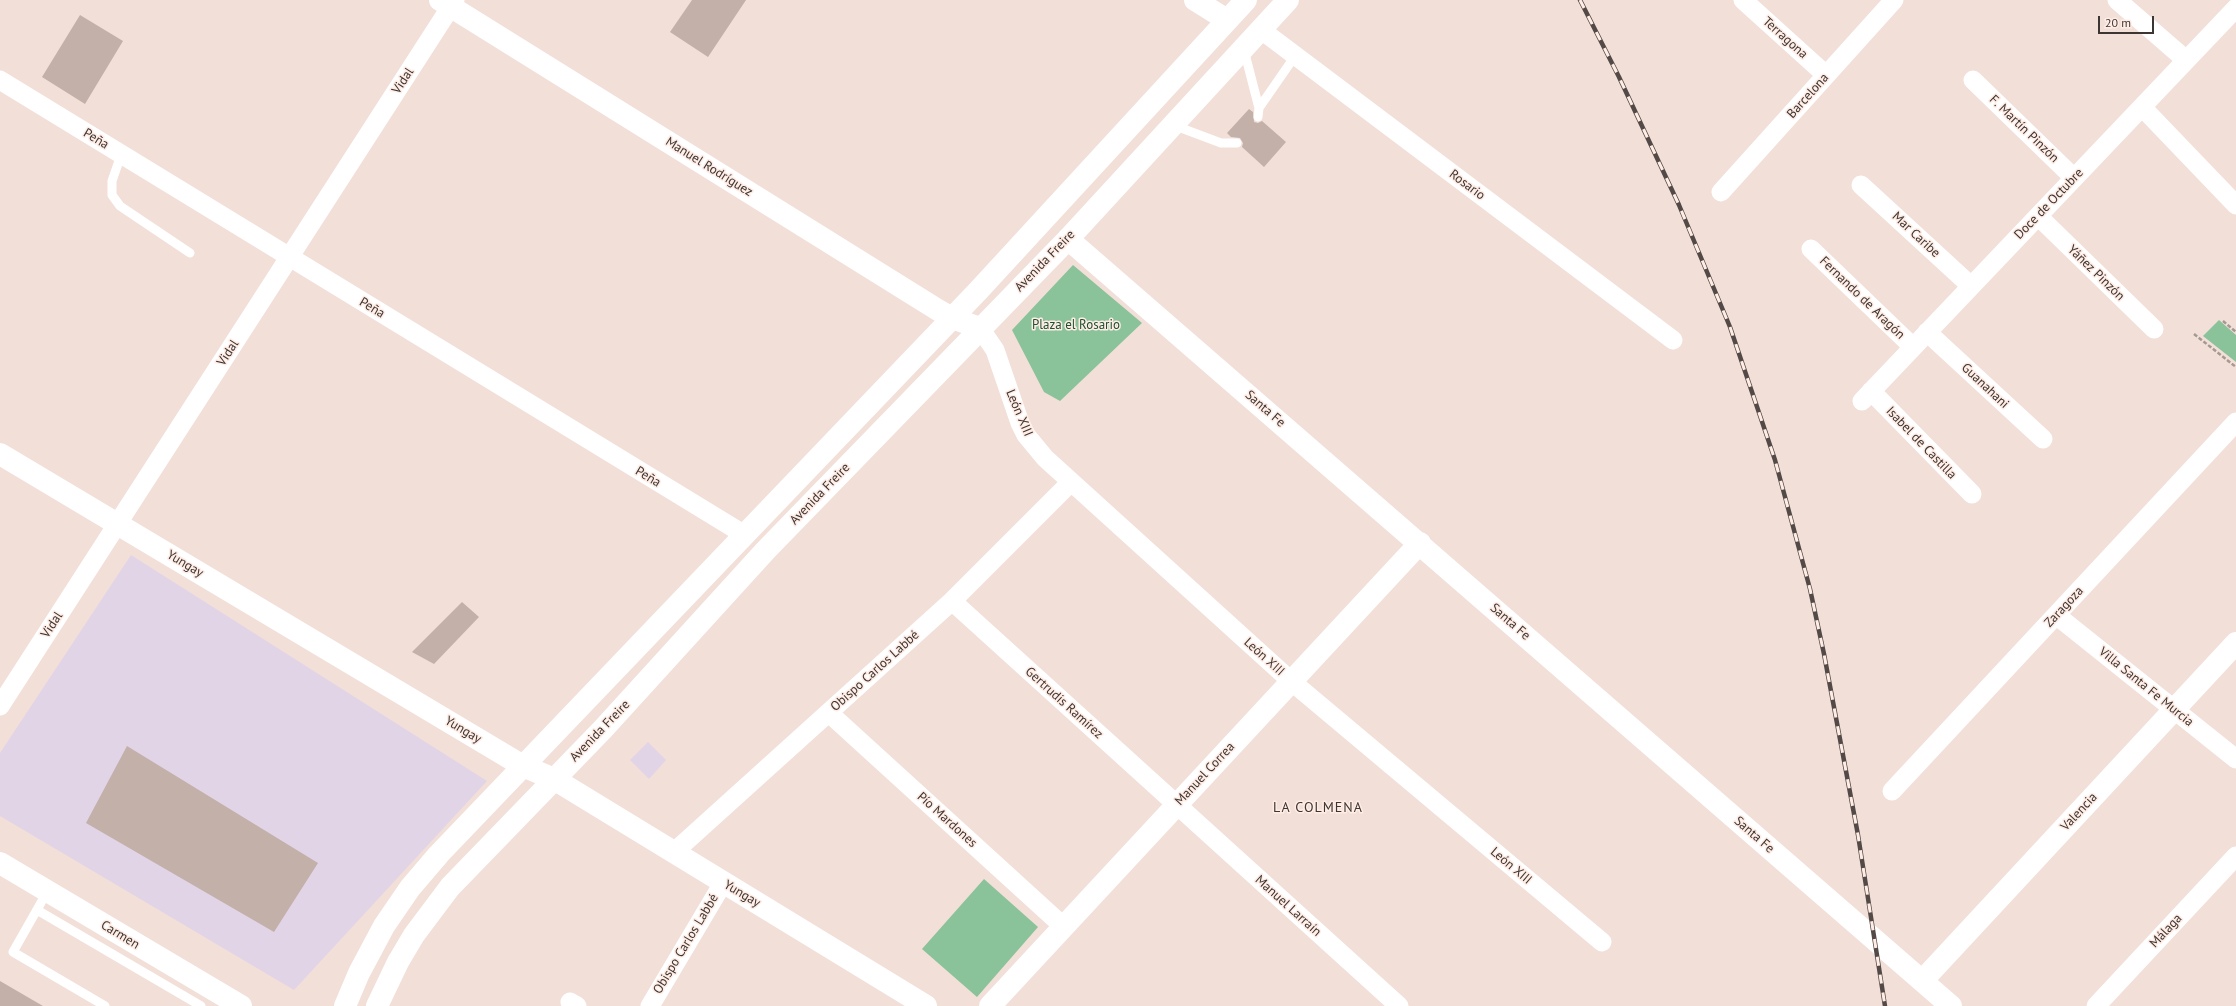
<!DOCTYPE html>
<meta charset="utf-8">
<style>
body{margin:0}
#map{position:relative;width:2236px;height:1006px;overflow:hidden;background:#f2dfd8;font-family:"PT Sans",sans-serif}
canvas{display:block}
.scale{position:absolute;left:2098px;top:16px;width:56px;height:18px;box-sizing:border-box;border:2px solid #3c3532;border-top:0;padding-left:5px;font-size:12px;line-height:14px;white-space:nowrap;color:#3c3532;-webkit-text-stroke:3px #ffece5;paint-order:stroke}
</style>
<div id="map">
<canvas width="2236" height="1006"></canvas>
<div class="scale">20 m</div>
</div>
<script>
const ctx = document.querySelector('canvas').getContext('2d');
ctx.lineJoin = 'round';
function fillPath(path, color) { ctx.fillStyle = color; ctx.fill(path, 'evenodd'); }
const poly = rows => new Path2D(rows.map(r => 'M' + r).join(''));
function strokePath(path, color, width, dash) { ctx.strokeStyle = color; ctx.lineWidth = width; ctx.lineCap = dash ? 'butt' : 'round'; ctx.setLineDash(dash || []); ctx.stroke(path); }
function drawText(font, color, halo, rows, align = 'center') {
  ctx.font = font + ' "PT Sans",sans-serif'; ctx.lineWidth = 3; ctx.setLineDash([]); ctx.textBaseline = 'middle'; ctx.strokeStyle = halo; ctx.fillStyle = color; for (const [text, x, y, turn = 0] of rows) {
    ctx.save(); ctx.translate(x, y); ctx.rotate((+turn || 0) * Math.PI / 180); ctx.textAlign = isNaN(turn) ? turn : align; if (halo) ctx.strokeText(text, 0, 0); ctx.fillText(text, 0, 0); ctx.restore();
  }
}
const education = poly([
 [131,555,487,781,294,990,0,816,0,753],
 [648,742,666,760,649,779,630,760]
]);
const green = poly([
 [1073,265,1142,323,1060,401,1044,392,1012,330],
 [2219,320,2236,335,2236,362,2203,336],
 [984,879,1038,927,977,997,922,949]
]);
const building = poly([
 [692,0,746,0,708,57,670,32],
 [80,15,123,41,85,104,42,77],
 [1249,109,1253,112,1254,122,1258,123,1262,121,1286,142,1264,167,1242,147,1243,143,1240,138,1231,137,1227,133],
 [462,602,479,617,434,664,412,652],
 [127,746,318,863,274,932,86,823],
 [0,981,43,1006,0,1006]
]);
const path = poly([
 [2223,321,2236,332],
 [2194,334,2236,367]
]);
const service = poly([
 [1244,50,1259,108,1258,117],
 [1259,108,1295,56],
 [1173,125,1221,143,1237,143],
 [121,155,112,181,112,195,120,206,190,253],
 [47,892,13,952,105,1006],
 [37,910,201,1006]
]);
const minor = poly([
 [1743,0,1826,75],
 [2117,0,2186,60],
 [1260,29,1673,340],
 [0,80,745,535],
 [1973,80,2074,178],
 [2142,107,2236,205],
 [1861,185,1971,286],
 [1721,192,1894,0],
 [2038,216,2154,329],
 [1811,249,1913,347],
 [980,328,995,350,1020,423,1026,435,1045,458,1291,681,1602,942],
 [1927,332,2043,439],
 [1871,391,1972,494],
 [1862,401,2236,8],
 [952,601,1399,1006],
 [2056,615,2236,759],
 [0,706,455,0],
 [829,713,1064,927],
 [1892,791,2236,422],
 [673,853,952,601,1071,482],
 [570,1002,577,1006],
 [650,1006,723,883],
 [2096,1006,2236,856]
]);
const tertiary = poly([
 [440,0,938,310,952,318,980,328],
 [1068,239,1951,1006],
 [0,454,523,766,554,779,926,1006],
 [0,863,241,1006],
 [1922,981,2236,643],
 [990,1006,1420,543]
]);
const secondary = poly([
 [1195,0,1227,20]
]);
const primary = poly([
 [345,1006,359,973,384,926,410,888,439,854,978,291,1246,0],
 [377,1006,398,962,414,935,450,887,603,729,766,550,1068,239,1288,0]
]);
const rail = poly([
 [1580,0,1619,77,1679,205,1730,327,1775,460,1810,589,1824,654,1858,835,1885,1006]
]);
const streetNames = [
 ["Terragona",1785,38,42],
 ["Vidal",403,81,-57],
 ["Barcelona",1808,96,-48],
 ["F. Martín Pinzón",2024,129,44],
 ["Peña",96,139,31],
 ["Manuel Rodríguez",709,167,32],
 ["Rosario",1467,185,37],
 ["Doce de Octubre",2049,204,-46],
 ["Mar Caribe",1916,235,43],
 ["Avenida Freire",1045,261,-46],
 ["Yáñez Pinzón",2096,273,44],
 ["Fernando de Aragón",1862,298,44],
 ["Peña",372,308,31],
 ["Vidal",228,353,-57],
 ["Guanahani",1985,386,43],
 ["Santa Fe",1265,409,41],
 ["León XIII",1019,413,67],
 ["Isabel de Castilla",1921,443,46],
 ["Peña",648,477,31],
 ["Avenida Freire",820,494,-46],
 ["Yungay",185,564,31],
 ["Zaragoza",2064,607,-47],
 ["Santa Fe",1510,622,41],
 ["Vidal",52,625,-57],
 ["León XIII",1264,657,42],
 ["Obispo Carlos Labbé",875,671,-42],
 ["Villa Santa Fe Murcia",2146,687,39],
 ["Gertrudis Ramírez",1064,703,42],
 ["Yungay",463,730,31],
 ["Avenida Freire",600,731,-46],
 ["Manuel Correa",1205,774,-47],
 ["Valencia",2079,812,-47],
 ["Pío Mardones",947,820,42],
 ["Santa Fe",1754,835,41],
 ["León XIII",1511,866,40],
 ["Yungay",742,894,31],
 ["Manuel Larraín",1288,906,42],
 ["Málaga",2166,931,-47],
 ["Carmen",120,935,31],
 ["Obispo Carlos Labbé",686,944,-59]
];
const parkNames = [
 ["Plaza el Rosario",1076,325]
];
const neighbourhoodNames = [
 ["LA COLMENA",1318,808]
];
fillPath(education, '#e1d4e7');
fillPath(green, '#8ac29a');
fillPath(building, '#c2b0a9');
strokePath(path, '#a69892', 2.5, [4, 2]);
strokePath(service, '#fff', 9);
strokePath(minor, '#fff', 19);
strokePath(tertiary, '#fff', 22);
strokePath(secondary, '#fff', 22);
strokePath(primary, '#fff', 22);
strokePath(rail, '#534a47', 4.5);
strokePath(rail, '#ffece5', 3, [9]);
drawText('13px', '#3c3532', '#ffece5', streetNames);
drawText('13px', '#1c5230', '#ffece5', parkNames);
ctx.letterSpacing = '1px';
drawText('14px', '#3c3532', '#ffece5', neighbourhoodNames);
ctx.letterSpacing = '0px';
</script>
